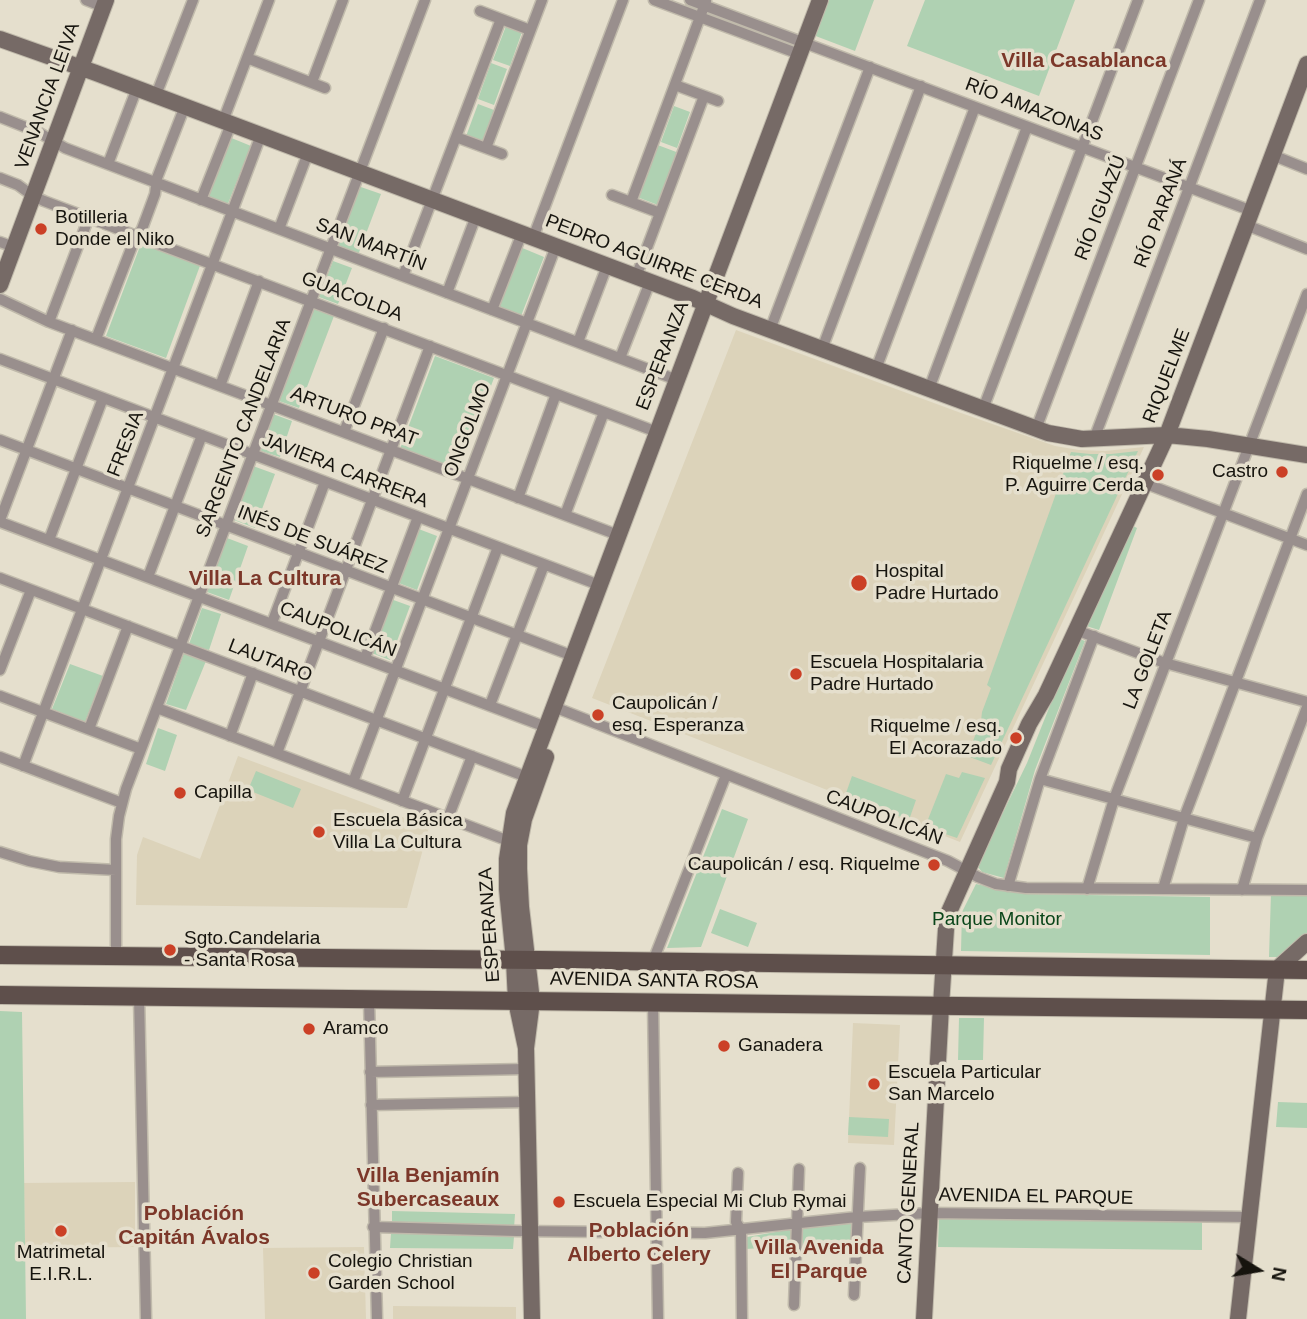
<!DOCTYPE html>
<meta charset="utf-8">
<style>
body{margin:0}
#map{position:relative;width:1307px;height:1319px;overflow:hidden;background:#e5dfcd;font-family:Arial,sans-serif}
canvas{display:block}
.north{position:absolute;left:1223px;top:1235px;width:70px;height:70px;-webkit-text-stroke:5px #e5dfcd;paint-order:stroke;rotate:101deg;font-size:19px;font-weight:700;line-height:28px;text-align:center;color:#16140e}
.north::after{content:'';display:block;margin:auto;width:24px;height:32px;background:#16140e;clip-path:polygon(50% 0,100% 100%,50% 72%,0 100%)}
</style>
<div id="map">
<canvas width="1307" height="1319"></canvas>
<div class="north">N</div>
</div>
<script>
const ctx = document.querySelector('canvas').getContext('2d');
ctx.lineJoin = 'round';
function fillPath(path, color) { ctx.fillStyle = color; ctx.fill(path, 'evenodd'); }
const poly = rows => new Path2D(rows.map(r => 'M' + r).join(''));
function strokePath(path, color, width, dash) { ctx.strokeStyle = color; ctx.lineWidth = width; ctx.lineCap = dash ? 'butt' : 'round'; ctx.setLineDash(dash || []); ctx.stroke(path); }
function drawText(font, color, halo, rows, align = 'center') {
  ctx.font = font + ' Arial,sans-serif'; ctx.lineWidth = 7; ctx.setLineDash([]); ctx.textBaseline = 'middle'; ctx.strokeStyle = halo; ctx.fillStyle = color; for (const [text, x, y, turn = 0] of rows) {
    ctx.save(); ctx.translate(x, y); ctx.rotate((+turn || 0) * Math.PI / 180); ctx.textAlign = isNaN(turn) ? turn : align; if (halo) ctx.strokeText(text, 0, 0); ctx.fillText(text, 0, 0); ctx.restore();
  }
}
const built = poly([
 [736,330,961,413,1055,446,1079,450,1105,451,1144,447,960,842,592,698],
 [238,756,429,827,407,908,136,905,137,855,143,837,200,859],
 [853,1023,900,1025,894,1145,848,1143],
 [135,1182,135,1247,25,1248,24,1183],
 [364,1247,366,1319,265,1319,263,1248],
 [393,1306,516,1307,516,1319,393,1319]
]);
const green = poly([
 [826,0,874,0,855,51,813,35],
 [925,0,1075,0,1039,96,907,46],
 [506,26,522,32,510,66,493,60],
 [491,63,507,69,494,105,478,99],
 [478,104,494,110,481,145,465,139],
 [674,106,690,112,677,148,661,142],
 [229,137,251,146,227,206,205,197],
 [655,144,679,153,658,205,637,197],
 [358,186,381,194,358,255,336,246],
 [142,241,201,263,166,358,106,336],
 [520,247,544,257,521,316,497,306],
 [333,261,352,268,338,304,319,297],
 [314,308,334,316,299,408,279,401],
 [435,356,494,378,459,471,400,449],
 [273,414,292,421,280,457,261,451],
 [1138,451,991,765,967,756,981,721,982,712,991,688,987,685,1071,452,1090,454,1111,454],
 [253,466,275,474,255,528,234,520],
 [1131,525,1137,528,1099,630,1083,625],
 [416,528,437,536,417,590,396,582],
 [227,538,248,546,229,600,207,592],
 [388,598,410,606,390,660,369,652],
 [202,608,221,614,209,650,189,644],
 [1077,638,1085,641,1035,770,1004,878,982,872,978,867,980,860,1027,763],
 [184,653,206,661,186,710,166,704],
 [70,664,103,676,85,722,52,709],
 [158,728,177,735,165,771,146,764],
 [256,771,301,789,293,808,248,790],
 [962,772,985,778,957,838,925,827,946,774,959,778],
 [852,776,916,800,909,820,845,796],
 [722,809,748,819,701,947,667,948],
 [976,884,1024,894,1210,897,1210,955,961,951,962,912],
 [1271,893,1307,894,1307,935,1284,957,1269,957],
 [720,909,757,923,748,947,711,933],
 [0,1011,22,1012,26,1319,0,1319],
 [959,1018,984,1018,983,1060,958,1060],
 [1278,1102,1307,1103,1307,1128,1276,1127],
 [849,1117,889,1119,888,1137,848,1135],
 [392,1211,515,1214,514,1228,392,1224],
 [939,1216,1202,1220,1202,1250,938,1247],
 [853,1223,852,1245,803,1245,802,1228],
 [793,1229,794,1246,746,1249,747,1237],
 [391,1233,514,1237,513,1249,390,1248]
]);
const street = poly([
 [86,0,104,7],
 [654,0,799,54],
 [690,0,1252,211],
 [480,11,530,30],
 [247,58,325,88],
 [312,82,343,0],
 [675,85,718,101],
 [156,95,193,0],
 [0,117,38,132,65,148,677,380],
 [223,121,269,0],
 [456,137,502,154],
 [486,148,542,0],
 [1272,155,1307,169],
 [108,164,137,88],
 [0,178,18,185,33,196,44,201,657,432],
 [612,195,660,213],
 [201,200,231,124],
 [631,202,706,1],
 [1246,225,1307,249],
 [279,229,308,153],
 [533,238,623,0],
 [0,242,14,247],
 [403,276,501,19],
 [636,277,704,96],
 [447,293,476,216],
 [0,299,49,322,618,535],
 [492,310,522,233],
 [49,322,89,217],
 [770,330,870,67],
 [96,339,134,241,142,229,155,194,157,178,185,106],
 [578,342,607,266],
 [822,349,921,86],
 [620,358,650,282],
 [0,359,599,585],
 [876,369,975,107],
 [220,386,259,281],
 [929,389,1027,127],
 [983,409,1138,0],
 [1036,429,1199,0],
 [344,432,384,328],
 [1094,439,1260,0],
 [0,440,573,656],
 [1144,483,1307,545],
 [518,498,556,394],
 [565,515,604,412],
 [0,520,72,330],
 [0,522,546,727],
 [49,540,103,398],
 [148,577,202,435],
 [0,578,527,777],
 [272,623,325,482],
 [1076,630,1165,663,1307,702],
 [365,658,418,517],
 [0,670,31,590],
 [0,696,141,749],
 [490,705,544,565],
 [554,707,948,861,978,877,996,884,1026,888,1307,890],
 [157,708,514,843],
 [89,729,128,626],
 [230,736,253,673],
 [277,753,430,346],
 [0,757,122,803],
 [23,766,261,135],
 [1040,779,1257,838],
 [353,782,556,246],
 [402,801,498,547],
 [448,818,472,756],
 [0,852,29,861,59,867,116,870],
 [1008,886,1040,779,1094,636],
 [1087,889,1114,799,1307,294],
 [1163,889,1184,818,1307,494],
 [1242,890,1257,838,1307,707],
 [116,956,116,839,119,816,126,789,425,0],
 [653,961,726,775],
 [139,996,146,1319],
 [369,999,377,1319],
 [653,1002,658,1319],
 [370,1072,526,1069],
 [371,1105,527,1102],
 [738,1173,736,1222,741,1230,742,1319],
 [373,1227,517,1231,705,1233,857,1217,929,1213,1249,1217],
 [854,1295,860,1168],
 [794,1305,799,1169]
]);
const secondary = poly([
 [0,39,96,73,693,298,733,316,1048,433,1082,439,1167,435,1208,439,1307,455],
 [0,285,106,0],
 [526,1048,516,1001,514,960,507,889,507,859,514,813,820,0],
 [532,1319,526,1048,532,1001,521,907,519,869,519,845,524,819,546,757],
 [924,1319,941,1006,946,929,949,912,1007,782,1009,769,1029,724,1046,695,1167,435,1307,64],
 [1238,1319,1277,969,1307,942]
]);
const primary = poly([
 [0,955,540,960,1307,970],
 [0,995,1307,1010]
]);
const markers = [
 [41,229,7,"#cb4026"],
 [1282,472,7,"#cb4026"],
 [1158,475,7,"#cb4026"],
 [859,583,9,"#cb4026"],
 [796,674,7,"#cb4026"],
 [598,715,7,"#cb4026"],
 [1016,738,7,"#cb4026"],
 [180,793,7,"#cb4026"],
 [319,832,7,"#cb4026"],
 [934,865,7,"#cb4026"],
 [170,950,7,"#cb4026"],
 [309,1029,7,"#cb4026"],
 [724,1046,7,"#cb4026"],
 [874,1084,7,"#cb4026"],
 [559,1202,7,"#cb4026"],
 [61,1231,7,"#cb4026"],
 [314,1273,7,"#cb4026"]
];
const streetNames = [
 ["VENANCIA LEIVA",48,96,-70],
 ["RÍO AMAZONAS",1034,110,21],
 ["RÍO IGUAZÚ",1101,208,-69],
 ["RÍO PARANÁ",1161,213,-69],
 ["SAN MARTÍN",371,245,21],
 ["PEDRO AGUIRRE CERDA",654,262,21],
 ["GUACOLDA",352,297,21],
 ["ESPERANZA",663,356,-69],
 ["RIQUELME",1167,376,-69],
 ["ARTURO PRAT",354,417,21],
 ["SARGENTO CANDELARIA",244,428,-69],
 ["ONGOLMO",468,430,-69],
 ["FRESIA",126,444,-69],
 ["JAVIERA CARRERA",345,471,21],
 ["INÉS DE SUÁREZ",312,540,21],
 ["CAUPOLICÁN",338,630,21],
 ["LA GOLETA",1148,660,-69],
 ["LAUTARO",270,661,21],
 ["CAUPOLICÁN",884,818,21],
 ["ESPERANZA",490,925,-94],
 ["AVENIDA SANTA ROSA",654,981,1],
 ["AVENIDA EL PARQUE",1036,1197,1],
 ["CANTO GENERAL",909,1203,-87]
];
const poiNames = [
 ["Botilleria",55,218],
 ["Donde el Niko",55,240],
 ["Riquelme / esq.",1144,464,"right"],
 ["P. Aguirre Cerda",1144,486,"right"],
 ["Castro",1268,472,"right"],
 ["Hospital",875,572],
 ["Padre Hurtado",875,594],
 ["Escuela Hospitalaria",810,663],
 ["Padre Hurtado",810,685],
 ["Caupolicán /",612,704],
 ["esq. Esperanza",612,726],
 ["Riquelme / esq.",1002,727,"right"],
 ["El Acorazado",1002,749,"right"],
 ["Capilla",194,793],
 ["Escuela Básica",333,821],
 ["Villa La Cultura",333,843],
 ["Caupolicán / esq. Riquelme",920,865,"right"],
 ["Sgto.Candelaria",184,939],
 ["- Santa Rosa",184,961],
 ["Aramco",323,1029],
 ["Ganadera",738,1046],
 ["Escuela Particular",888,1073],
 ["San Marcelo",888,1095],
 ["Escuela Especial Mi Club Rymai",573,1202],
 ["Matrimetal",61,1253,"center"],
 ["E.I.R.L.",61,1275,"center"],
 ["Colegio Christian",328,1262],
 ["Garden School",328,1284]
];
const parkNames = [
 ["Parque Monitor",997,920]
];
const neighbourhoodNames = [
 ["Villa Casablanca",1084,61],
 ["Villa La Cultura",265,579],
 ["Villa Benjamín",428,1176],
 ["Subercaseaux",428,1200],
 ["Población",194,1214],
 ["Capitán Ávalos",194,1238],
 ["Población",639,1231],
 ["Alberto Celery",639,1255],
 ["Villa Avenida",819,1248],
 ["El Parque",819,1272]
];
fillPath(built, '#dcd3ba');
fillPath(green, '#afd1b2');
strokePath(street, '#c0baab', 13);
strokePath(secondary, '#c0baab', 18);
strokePath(primary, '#c0baab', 20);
strokePath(street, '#998f8d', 10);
strokePath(secondary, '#766a66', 16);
strokePath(primary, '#5e4f4b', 18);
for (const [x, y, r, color] of markers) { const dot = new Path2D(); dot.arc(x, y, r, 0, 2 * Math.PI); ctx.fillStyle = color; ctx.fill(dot); strokePath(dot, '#e5dfcd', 2.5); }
drawText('19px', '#16140e', '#e5dfcd', streetNames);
drawText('19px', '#16140e', '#e5dfcd', poiNames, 'left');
drawText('19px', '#094519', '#e5dfcd', parkNames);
drawText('bold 21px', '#7c3729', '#e5dfcd', neighbourhoodNames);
</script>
